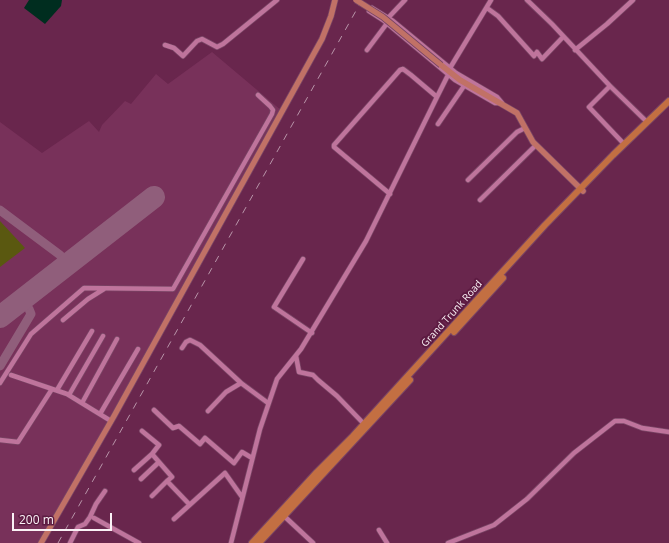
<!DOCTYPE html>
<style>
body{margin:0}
#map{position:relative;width:669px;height:543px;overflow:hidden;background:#69264d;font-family:"Open Sans",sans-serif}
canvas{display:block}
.scale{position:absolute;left:12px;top:513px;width:100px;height:18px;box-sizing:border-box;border:2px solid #fbf2f6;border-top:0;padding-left:5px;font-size:12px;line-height:14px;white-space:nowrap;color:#fbf2f6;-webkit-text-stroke:3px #5d1b42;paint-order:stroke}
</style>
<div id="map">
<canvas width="669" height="543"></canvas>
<div class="scale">200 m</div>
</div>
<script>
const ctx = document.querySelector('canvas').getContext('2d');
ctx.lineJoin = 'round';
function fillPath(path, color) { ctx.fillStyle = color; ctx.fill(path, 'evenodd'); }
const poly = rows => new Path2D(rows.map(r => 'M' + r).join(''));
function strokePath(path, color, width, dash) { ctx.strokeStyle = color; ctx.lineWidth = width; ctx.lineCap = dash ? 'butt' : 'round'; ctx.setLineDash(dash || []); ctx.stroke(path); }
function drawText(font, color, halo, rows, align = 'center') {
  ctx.font = font + ' "Open Sans",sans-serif'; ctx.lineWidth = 4; ctx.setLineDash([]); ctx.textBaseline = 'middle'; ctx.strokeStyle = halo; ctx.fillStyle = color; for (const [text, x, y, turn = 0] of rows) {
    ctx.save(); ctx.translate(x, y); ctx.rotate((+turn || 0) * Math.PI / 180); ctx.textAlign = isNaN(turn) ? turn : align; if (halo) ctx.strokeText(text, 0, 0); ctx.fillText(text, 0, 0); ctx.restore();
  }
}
const built = poly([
 [212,52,282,111,39,543,0,543,0,122,42,153,89,121,99,132,102,125,125,101,131,104,156,74,168,84]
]);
const green = poly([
 [0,221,25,248,0,267]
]);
const water = poly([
 [29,0,62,0,61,6,45,24,24,8]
]);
const taxiway = poly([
 [0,210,60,255,67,264],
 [0,366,31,314,29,309,25,304,19,304,12,307]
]);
const runway = poly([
 [0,317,154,197]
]);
const minor = poly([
 [527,0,552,24,610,86,589,107,624,144],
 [372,8,393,21,456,73,497,97,502,103,495,103,455,80,383,20,369,11,372,8],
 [487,8,498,16,534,56,537,52,542,59,563,37],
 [388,18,405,0],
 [165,45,174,48,183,56,197,41,202,39,217,47,223,44,277,0],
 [367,50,388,22],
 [575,50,607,24,633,0],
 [450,68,491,0],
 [610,86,647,122],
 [438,124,464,86],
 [468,180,517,132,525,128],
 [390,194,334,147,334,145,400,70,403,69,411,75,437,97,448,75],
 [480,200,536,145],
 [303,259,274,307,312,333],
 [63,320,88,299,104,289],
 [182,348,186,342,190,340,200,345,241,383],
 [296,356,299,372,313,375,318,380,337,396,364,424],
 [11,375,67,394,111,421],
 [0,383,31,334,84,288,173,289,272,114,273,110,270,106,258,95],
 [57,390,92,331],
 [69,395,103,336],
 [82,403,117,339],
 [154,410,173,428,179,426,200,444,205,438,234,463,242,452,252,458],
 [208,411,226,392,241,383,268,403],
 [100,414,138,349],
 [142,431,159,445,152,454],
 [0,440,18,442,52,389],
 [134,470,152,454,172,477,167,481],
 [141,479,159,462],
 [152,496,167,481,189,504],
 [283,515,313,543],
 [94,518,139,543],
 [174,519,225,473,242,497],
 [379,530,387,543],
 [70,543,78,527,85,524,90,517,96,504,105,491],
 [231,543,260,429,277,379,301,349,366,241,437,97],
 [448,543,494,525,527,499,574,453,615,421,624,421,642,428,669,432]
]);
const major = poly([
 [441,65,460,80,517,113,533,142,583,191],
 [41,543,114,416,322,39,331,16,335,0]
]);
const highway = poly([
 [454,332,503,278],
 [252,543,317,472,353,436,545,225,613,155,669,101],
 [259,543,410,380]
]);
const rail = poly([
 [58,543,362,0]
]);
const majorBridge = poly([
 [356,0,383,17,441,65]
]);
const streetNames = [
 ["Grand Trunk Road",452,314,-48]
];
fillPath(built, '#78315a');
fillPath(green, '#5a5810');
fillPath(water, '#002d1f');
strokePath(taxiway, '#905e7b', 9);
strokePath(runway, '#905e7b', 22);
strokePath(minor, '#794565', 6);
strokePath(major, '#794565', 7);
strokePath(highway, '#794565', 8);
strokePath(minor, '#bf749c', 4.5);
strokePath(major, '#c17166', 5.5);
strokePath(highway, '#c36f42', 6);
strokePath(rail, '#b895a9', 1, [7, 7]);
strokePath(majorBridge, '#794565', 7, []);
strokePath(majorBridge, '#c17166', 5.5);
drawText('10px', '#fbf2f6', '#5d1b42', streetNames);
</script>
